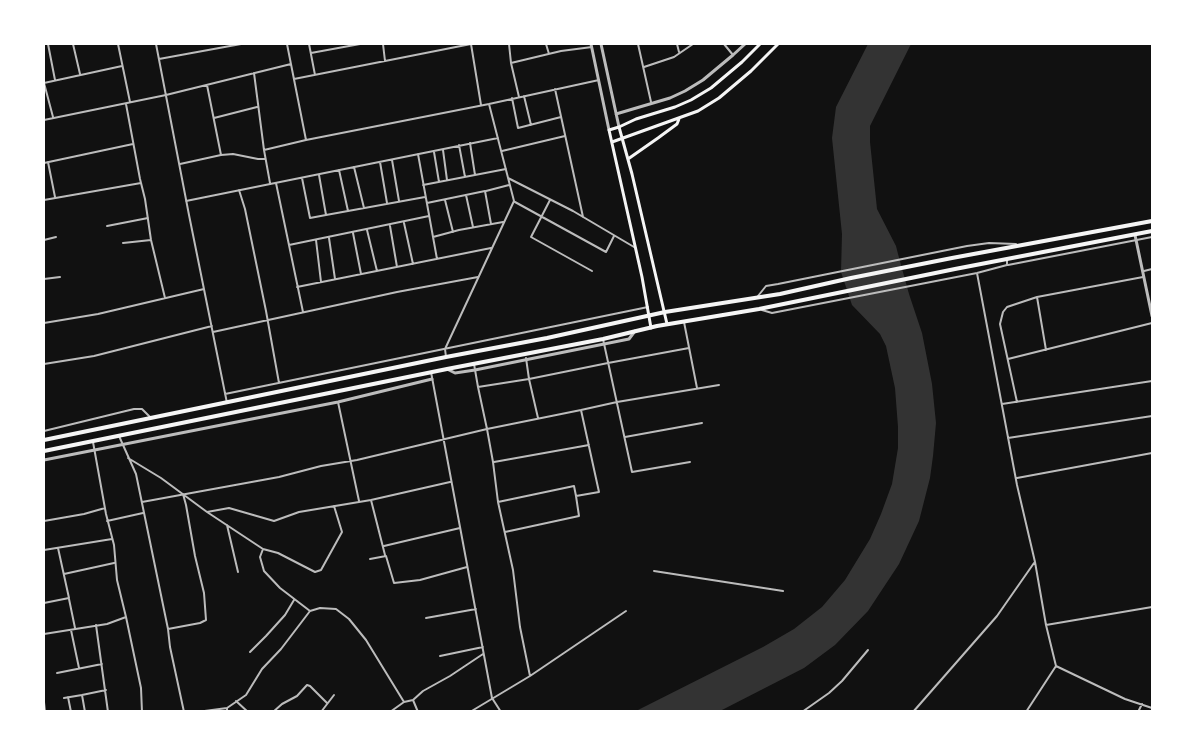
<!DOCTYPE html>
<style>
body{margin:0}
#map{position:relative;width:1196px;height:755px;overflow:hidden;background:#111;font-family:Poppins,sans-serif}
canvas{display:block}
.frame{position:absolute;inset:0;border:45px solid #fff;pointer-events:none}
</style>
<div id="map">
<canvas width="1196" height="755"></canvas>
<div class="frame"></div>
</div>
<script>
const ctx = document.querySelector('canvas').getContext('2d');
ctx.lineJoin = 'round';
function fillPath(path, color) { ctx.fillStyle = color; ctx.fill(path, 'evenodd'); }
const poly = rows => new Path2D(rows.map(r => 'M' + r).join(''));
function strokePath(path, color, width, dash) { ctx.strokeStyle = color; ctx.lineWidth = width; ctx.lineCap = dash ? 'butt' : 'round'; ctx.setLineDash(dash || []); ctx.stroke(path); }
const water = poly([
 [868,44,911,44,870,126,870,142,877,209,896,246,898,254,909,294,922,333,932,384,936,423,933,456,930,478,919,521,899,564,868,611,835,645,804,668,720,711,634,712,763,647,794,629,822,607,845,580,870,539,881,514,892,484,898,448,898,427,895,388,886,346,880,334,852,305,841,272,842,234,832,138,836,107]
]);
const minor = poly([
 [48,44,55,80],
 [73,44,80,74],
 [118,44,130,102],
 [156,44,189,215,227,403],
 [287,44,306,140],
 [309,44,315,75],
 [383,44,385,61],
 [471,44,481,105],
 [509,44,511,63,561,51,592,47],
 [546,44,549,54],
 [638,44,651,102],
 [677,44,679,52],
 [724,44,733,55],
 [311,53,360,44],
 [159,59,241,44],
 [511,63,519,97],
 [644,67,674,57,693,44],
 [254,73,264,150,270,183],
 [294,79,471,44],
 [44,83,122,66],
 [44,83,53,117],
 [207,85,221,155],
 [555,89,583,217],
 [524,96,531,125],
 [512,98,518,128,561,117],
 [126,104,140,179,145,199,151,240,165,298],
 [214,118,257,107],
 [44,120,166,95,291,64],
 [470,143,475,175],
 [459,145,465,177],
 [264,150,306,140,489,104,599,80],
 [443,150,447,180],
 [502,151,565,136],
 [434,152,439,182],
 [418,154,437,259],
 [392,160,399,201],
 [48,162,55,197],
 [380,162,387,203],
 [44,163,133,144],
 [180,164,221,155,233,154,258,159,265,159],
 [354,167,364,208],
 [339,170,348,211],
 [319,175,326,215,425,197],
 [302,178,310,218,326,215],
 [508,178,573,211,634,247],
 [276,183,303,312],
 [423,185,506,169],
 [239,190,245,209,266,311,279,383],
 [486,191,509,185],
 [466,195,473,227],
 [44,200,141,183],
 [445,200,453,232],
 [550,200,531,237,592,271],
 [186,201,498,138],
 [515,202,606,252,614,236],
 [427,203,485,191,491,224],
 [404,223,413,264],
 [107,226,148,218],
 [390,226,397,267],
 [367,230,377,271],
 [353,233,361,274],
 [433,237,459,230,503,222],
 [329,238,335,279],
 [44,240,56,237],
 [316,240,321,282],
 [123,243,151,240],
 [289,245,429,216],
 [1008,265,1152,237],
 [1144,271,1152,269],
 [977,273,1017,485,1035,562,1046,625,1056,666,1026,712],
 [44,279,60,277],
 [297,287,491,248],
 [758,296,766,286,778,284,967,246,989,243,1016,244],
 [1037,297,1143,277],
 [762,310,772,313,977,273,1007,265,1007,259],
 [684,322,697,388],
 [44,323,98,314,204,289],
 [213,332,397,292,478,277],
 [603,339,632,472,690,462],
 [446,357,445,349,514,201,489,104],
 [1008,359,1152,323],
 [44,364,94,356,212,326],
 [474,364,478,387],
 [431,372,492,698,501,712],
 [225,394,648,307],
 [338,402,359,501],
 [1017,402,1000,324,1003,312,1007,307,1037,297,1046,350],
 [1002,404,1152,381],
 [538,418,529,379,608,363,689,348],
 [44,431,134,409,142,409,151,418],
 [119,436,136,474,168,629,170,647,184,712],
 [625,437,702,423],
 [1008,438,1152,416],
 [128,458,161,478,207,512,263,549,278,553,315,572,321,570,342,532,334,506],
 [494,462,589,445],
 [1017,478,1152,453],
 [576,496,599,492,581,410,617,402,719,385],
 [371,500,385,555],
 [142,502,279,477,321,466,357,460,487,429,478,387,529,379,526,358],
 [498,502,574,486,576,496,579,516,505,532],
 [207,512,229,508,274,521,299,512,371,500,450,482],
 [44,521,84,514,105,508],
 [107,521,143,513],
 [227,525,238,572],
 [384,546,460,528],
 [263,549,260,557,264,571,280,588,310,611],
 [44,550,112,539],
 [370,559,386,556,394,583,420,580,467,567],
 [654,571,783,591],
 [64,574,114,563],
 [69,599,75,628],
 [44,603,69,598,58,548],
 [126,617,141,688,142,712],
 [426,618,476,609],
 [96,625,108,712],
 [1046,625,1152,607],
 [168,629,200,623,206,620,204,593,195,556,186,505,183,494],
 [71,630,79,668],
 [44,634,107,624,126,617,117,580,114,545,106,514,93,442],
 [250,652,266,636,285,615,294,600],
 [440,656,483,647],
 [1056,666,1125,699,1152,708],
 [57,673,102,664],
 [530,676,520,627,513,570,498,502,493,462,487,429,581,410],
 [68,697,71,712],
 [64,698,82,695],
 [413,700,423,691,450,676,483,654],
 [236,701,248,712],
 [44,702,45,712],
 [227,708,246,695,262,669,281,649,310,611,320,608,336,609,349,619,366,640,404,702,413,700,418,712],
 [85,712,82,695,106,690],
 [197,712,227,708,227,712],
 [273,712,282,704,297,696,307,685,310,686,327,703],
 [321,712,334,695],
 [390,712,404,702],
 [470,712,530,676,626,611],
 [802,712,829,693,842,681,868,650],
 [913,712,997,616,1034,563],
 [1138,712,1142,704]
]);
const tertiary = poly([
 [591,44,609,130],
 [601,44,619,127],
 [616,114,670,98,685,91,703,80,733,55,745,44],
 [1135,235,1152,316],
 [447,369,455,373,475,370,629,339,635,331],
 [44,460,338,402,432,379]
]);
const secondary = poly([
 [619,127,632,174,667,324],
 [612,142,698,111,719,98,751,71,778,44],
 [628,159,658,138,677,124,679,119],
 [651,328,642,277,609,130,619,127,636,119,675,107,691,100,711,88,742,62,760,44]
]);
const trunk = poly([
 [44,440,446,357,547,338,665,312,780,294,851,278,952,258,1152,221],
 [44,451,447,369,603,339,657,326,759,309,955,269,1152,231]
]);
fillPath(water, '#333');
strokePath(minor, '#bcbcbc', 2);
strokePath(tertiary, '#bcbcbc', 3);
strokePath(secondary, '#f5f5f5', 3);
strokePath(trunk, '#f5f5f5', 4);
</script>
